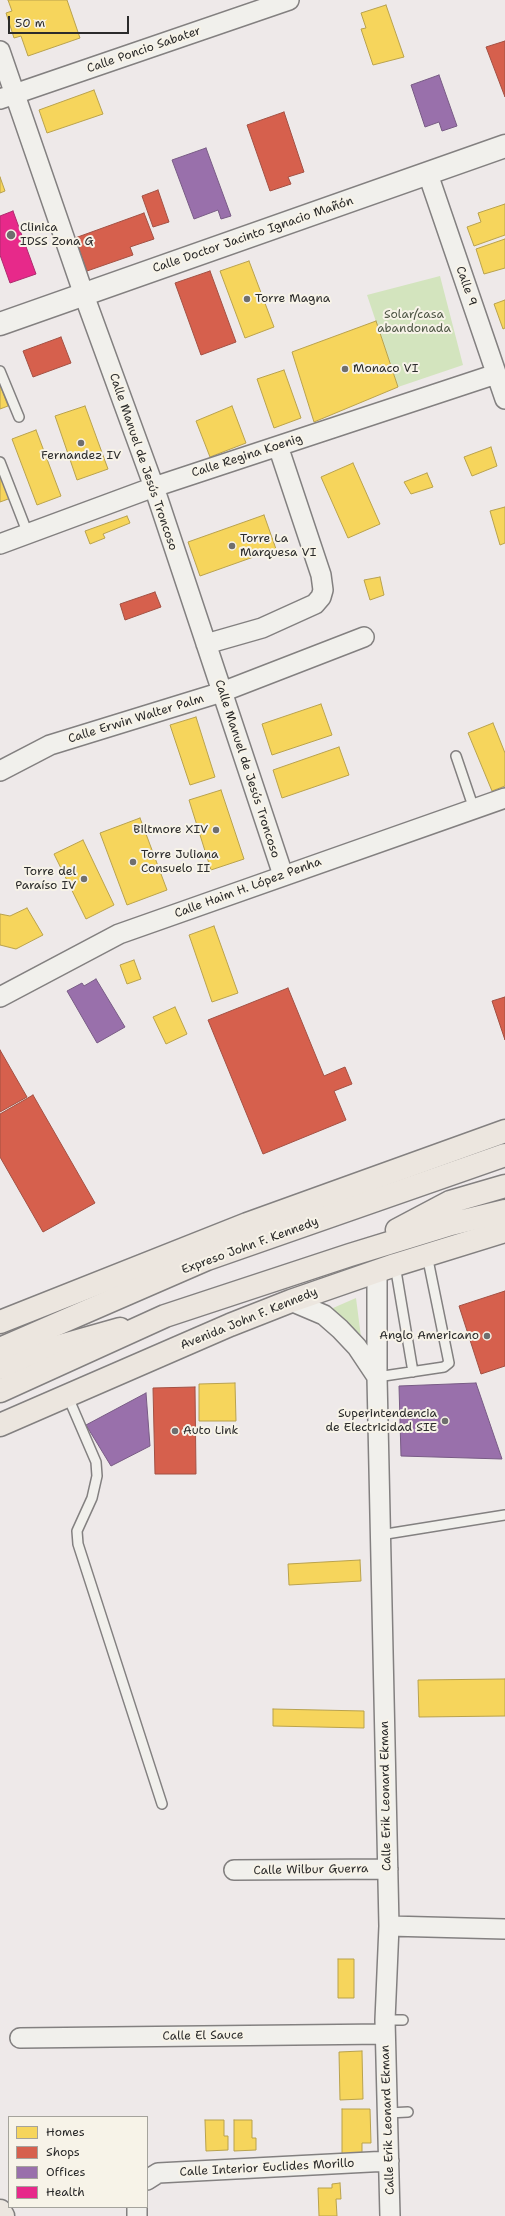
<!DOCTYPE html>
<meta charset="utf-8">
<style>
body{margin:0}
#map{position:relative;width:505px;height:2216px;overflow:hidden;background:#eee9e9;font-family:"Shantell Sans",sans-serif}
canvas{display:block}
.legend{position:absolute;left:8px;top:2116px;width:140px;height:92px;box-sizing:border-box;background:#f7f3e8;border:1px solid #a5a39c;margin:0;padding:5px 7px;list-style:none;font-size:12px;color:#2b2b2b}
.legend li{display:flex;align-items:center;gap:8px;height:20px}
.legend b{width:20px;border:1px solid #a5a39c}
.scale{position:absolute;left:8px;top:16px;width:121px;height:18px;box-sizing:border-box;border:2px solid #2b2b2b;border-top:0;padding-left:5px;font-size:12px;line-height:14px;white-space:nowrap;color:#2b2b2b;-webkit-text-stroke:3px #f7f3e8;paint-order:stroke}
</style>
<div id="map">
<canvas width="505" height="2216"></canvas>
<ul class="legend">
<li><b style="height:11px;background:#f6d55c"></b>Homes</li>
<li><b style="height:11px;background:#d6604d"></b>Shops</li>
<li><b style="height:11px;background:#9970ab"></b>Offices</li>
<li><b style="height:11px;background:#e7298a"></b>Health</li>
</ul>
<div class="scale">50 m</div>
</div>
<script>
const ctx = document.querySelector('canvas').getContext('2d');
ctx.lineJoin = 'round';
function fillPath(path, color) { ctx.fillStyle = color; ctx.fill(path, 'evenodd'); }
const poly = rows => new Path2D(rows.map(r => 'M' + r).join(''));
function strokePath(path, color, width, dash) { ctx.strokeStyle = color; ctx.lineWidth = width; ctx.lineCap = dash ? 'butt' : 'round'; ctx.setLineDash(dash || []); ctx.stroke(path); }
function drawText(font, color, halo, rows, align = 'center') {
  ctx.font = font + ' "Shantell Sans",sans-serif'; ctx.lineWidth = 4; ctx.setLineDash([]); ctx.textBaseline = 'middle'; ctx.strokeStyle = halo; ctx.fillStyle = color; for (const [text, x, y, turn = 0] of rows) {
    ctx.save(); ctx.translate(x, y); ctx.rotate((+turn || 0) * Math.PI / 180); ctx.textAlign = isNaN(turn) ? turn : align; if (halo) ctx.strokeText(text, 0, 0); ctx.fillText(text, 0, 0); ctx.restore();
  }
}
const green = poly([
 [440,276,463,365,398,387,367,295],
 [356,1298,361,1337,354,1337,341,1327,333,1308]
]);
const homes = poly([
 [8,0,67,0,80,38,28,56,21,36,14,38,6,13,12,11,8,0],
 [386,5,404,57,373,65,361,29,366,28,361,13,386,5],
 [94,90,103,114,47,133,39,110,94,90],
 [0,177,5,191,0,193,0,177],
 [505,204,505,235,474,246,467,227,481,222,478,213,505,204],
 [505,239,505,268,484,274,476,249,505,239],
 [249,261,274,327,245,338,220,271,249,261],
 [505,300,505,328,503,329,494,304,505,300],
 [376,321,398,387,314,422,292,352,376,321],
 [284,370,301,418,274,428,257,379,284,370],
 [0,385,8,406,0,409,0,385],
 [85,406,108,469,77,480,55,416,85,406],
 [232,406,246,443,210,457,196,421,232,406],
 [36,430,61,496,37,505,12,439,36,430],
 [491,447,497,466,472,476,464,457,491,447],
 [353,463,380,524,348,538,321,477,353,463],
 [0,470,11,498,0,502,0,470],
 [427,473,433,487,411,494,404,482,427,473],
 [505,507,505,543,500,545,490,511,505,507],
 [264,515,276,549,200,576,188,542,264,515],
 [127,516,130,523,103,534,105,538,90,544,85,531,127,516],
 [380,577,384,595,370,600,364,580,380,577],
 [321,704,332,735,272,755,262,724,321,704],
 [196,717,215,777,190,785,170,725,196,717],
 [493,723,505,753,505,786,492,791,468,733,493,723],
 [339,747,349,775,282,798,273,770,339,747],
 [221,790,244,859,211,870,189,800,221,790],
 [140,818,167,890,127,905,100,833,140,818],
 [83,840,114,905,86,919,54,854,83,840],
 [27,908,43,935,16,949,0,945,0,914,10,916,27,908],
 [214,926,238,993,212,1002,189,935,214,926],
 [134,960,141,979,127,984,120,965,134,960],
 [175,1007,187,1034,166,1044,153,1017,175,1007],
 [235,1383,236,1421,199,1421,199,1384,235,1383],
 [360,1560,361,1581,289,1585,288,1564,360,1560],
 [505,1679,505,1716,419,1717,418,1680,505,1679],
 [273,1709,364,1711,364,1728,273,1726,273,1709],
 [338,1959,354,1959,354,1998,338,1998,338,1959],
 [362,2051,363,2099,340,2100,339,2052,362,2051],
 [342,2109,370,2109,371,2143,362,2143,362,2157,342,2157,342,2109],
 [205,2120,224,2120,224,2136,228,2136,228,2150,206,2151,205,2120],
 [234,2120,252,2120,252,2138,256,2138,256,2150,234,2151,234,2120],
 [340,2183,341,2199,336,2199,337,2216,319,2216,318,2188,332,2188,332,2184,340,2183]
]);
const shops = poly([
 [505,41,505,97,486,47,505,41],
 [284,112,304,172,288,177,291,184,270,191,247,125,284,112],
 [158,190,169,222,153,227,142,196,158,190],
 [144,213,154,239,130,247,133,255,87,271,75,238,144,213],
 [210,271,236,342,201,355,175,283,210,271],
 [61,337,71,363,33,377,23,351,61,337],
 [155,592,161,607,125,620,120,604,155,592],
 [288,988,324,1076,345,1067,352,1084,334,1091,346,1120,263,1154,208,1020,288,988],
 [505,997,505,1040,492,1001,505,997],
 [0,1050,27,1097,0,1112,0,1050],
 [33,1095,95,1203,43,1232,0,1157,0,1114,33,1095],
 [505,1291,505,1366,481,1374,459,1306,505,1291],
 [195,1387,196,1474,155,1474,153,1388,195,1387]
]);
const offices = poly([
 [439,75,457,126,442,131,439,122,425,127,411,85,439,75],
 [206,148,231,216,221,219,218,210,194,219,172,160,206,148],
 [96,979,125,1027,97,1043,67,991,82,983,84,986,96,979],
 [476,1383,502,1459,401,1456,399,1386,476,1383],
 [146,1393,150,1446,111,1466,86,1425,146,1393]
]);
const health = poly([
 [13,211,36,274,10,283,0,255,0,216,13,211]
]);
const service = poly([
 [0,371,19,417],
 [0,462,28,534],
 [456,756,474,809],
 [395,1265,413,1372],
 [377,1377,444,1367,449,1363,427,1255],
 [68,1397,96,1462,97,1476,92,1498,77,1531,78,1544,162,1804],
 [380,1535,505,1515],
 [385,2020,403,2020],
 [388,2113,408,2112]
]);
const minor = poly([
 [0,51,84,295,154,487,283,875],
 [0,99,289,0],
 [428,174,505,399],
 [0,544,154,487,496,374],
 [206,644,262,628,315,604,321,597,323,590,321,575,278,446],
 [0,771,50,745,222,692,364,637],
 [0,997,119,934,505,798],
 [377,1272,377,1377,389,1926,385,2020,390,2216],
 [291,1301,324,1315,340,1329,357,1347,377,1377],
 [234,1870,388,1869],
 [389,1926,505,1929],
 [20,2038,385,2034],
 [147,2180,158,2173,389,2161],
 [137,2207,137,2216]
]);
const tertiary = poly([
 [0,324,505,146]
]);
const primary = poly([
 [0,1322,247,1224,505,1131],
 [0,1368,28,1355,120,1329],
 [0,1425,230,1325,291,1301,395,1265,505,1231],
 [0,2211,3,2216]
]);
const trunk = poly([
 [397,1230,450,1202,505,1186],
 [0,1349,207,1259,505,1155],
 [0,1391,165,1316,350,1255,451,1224,505,1211]
]);
const markers = [
 [11,235,5,"#6f6e6e"],
 [247,299,4,"#6f6e6e"],
 [345,369,4,"#6f6e6e"],
 [81,443,4,"#6f6e6e"],
 [232,546,4,"#6f6e6e"],
 [216,830,4,"#6f6e6e"],
 [133,862,4,"#6f6e6e"],
 [84,879,4,"#6f6e6e"],
 [487,1336,4,"#6f6e6e"],
 [445,1421,4,"#6f6e6e"],
 [175,1431,4,"#6f6e6e"]
];
const streetNames = [
 ["Calle Poncio Sabater",144,50,-19],
 ["Calle Doctor Jacinto Ignacio Mañón",253,235,-19],
 ["Calle 9",466,286,71],
 ["Calle Regina Koenig",247,456,-18],
 ["Calle Manuel de Jesús Troncoso",143,462,71],
 ["Calle Erwin Walter Palm",136,719,-17],
 ["Calle Manuel de Jesús Troncoso",247,769,72],
 ["Calle Haim H. López Penha",248,888,-20],
 ["Expreso John F. Kennedy",250,1246,-20],
 ["Avenida John F. Kennedy",249,1319,-22],
 ["Calle Erik Leonard Ekman",386,1796,-91],
 ["Calle Wilbur Guerra",311,1870,-1],
 ["Calle El Sauce",203,2036,-1],
 ["Calle Erik Leonard Ekman",388,2120,-92],
 ["Calle Interior Euclides Morillo",267,2168,-3]
];
const poiNames = [
 ["Clinica",20,228],
 ["IDSS Zona G",20,242],
 ["Torre Magna",255,299],
 ["Monaco VI",353,369],
 ["Fernandez IV",81,456,"center"],
 ["Torre La",240,539],
 ["Marquesa VI",240,553],
 ["Biltmore XIV",208,830,"right"],
 ["Torre Juliana",141,855],
 ["Consuelo II",141,869],
 ["Torre del",76,872,"right"],
 ["Paraíso IV",76,886,"right"],
 ["Anglo Americano",479,1336,"right"],
 ["Superintendencia",437,1414,"right"],
 ["de Electricidad SIE",437,1428,"right"],
 ["Auto Link",183,1431]
];
const parkNames = [
 ["Solar/casa",414,315],
 ["abandonada",414,329]
];
fillPath(green, '#d3e4be');
fillPath(homes, '#f6d55c');
strokePath(homes, '#b9a24d', 1);
fillPath(shops, '#d6604d');
strokePath(shops, '#a35043', 1);
fillPath(offices, '#9970ab');
strokePath(offices, '#785b85', 1);
fillPath(health, '#e7298a');
strokePath(health, '#af2a6e', 1);
strokePath(service, '#838080', 12);
strokePath(minor, '#838080', 22);
strokePath(tertiary, '#838080', 25);
strokePath(primary, '#838080', 25);
strokePath(trunk, '#838080', 25);
strokePath(service, '#f1f0ec', 9);
strokePath(minor, '#f1f0ec', 19);
strokePath(tertiary, '#f1f0ec', 22);
strokePath(primary, '#ece6df', 22);
strokePath(trunk, '#ece6df', 22);
for (const [x, y, r, color] of markers) { const dot = new Path2D(); dot.arc(x, y, r, 0, 2 * Math.PI); ctx.fillStyle = color; ctx.fill(dot); strokePath(dot, '#f7f3e8', 1.5); }
drawText('12px', '#2b2b2b', '#f7f3e8', streetNames);
drawText('12px', '#2b2b2b', '#f7f3e8', poiNames, 'left');
drawText('12px', '#505847', '#f7f3e8', parkNames);
</script>
